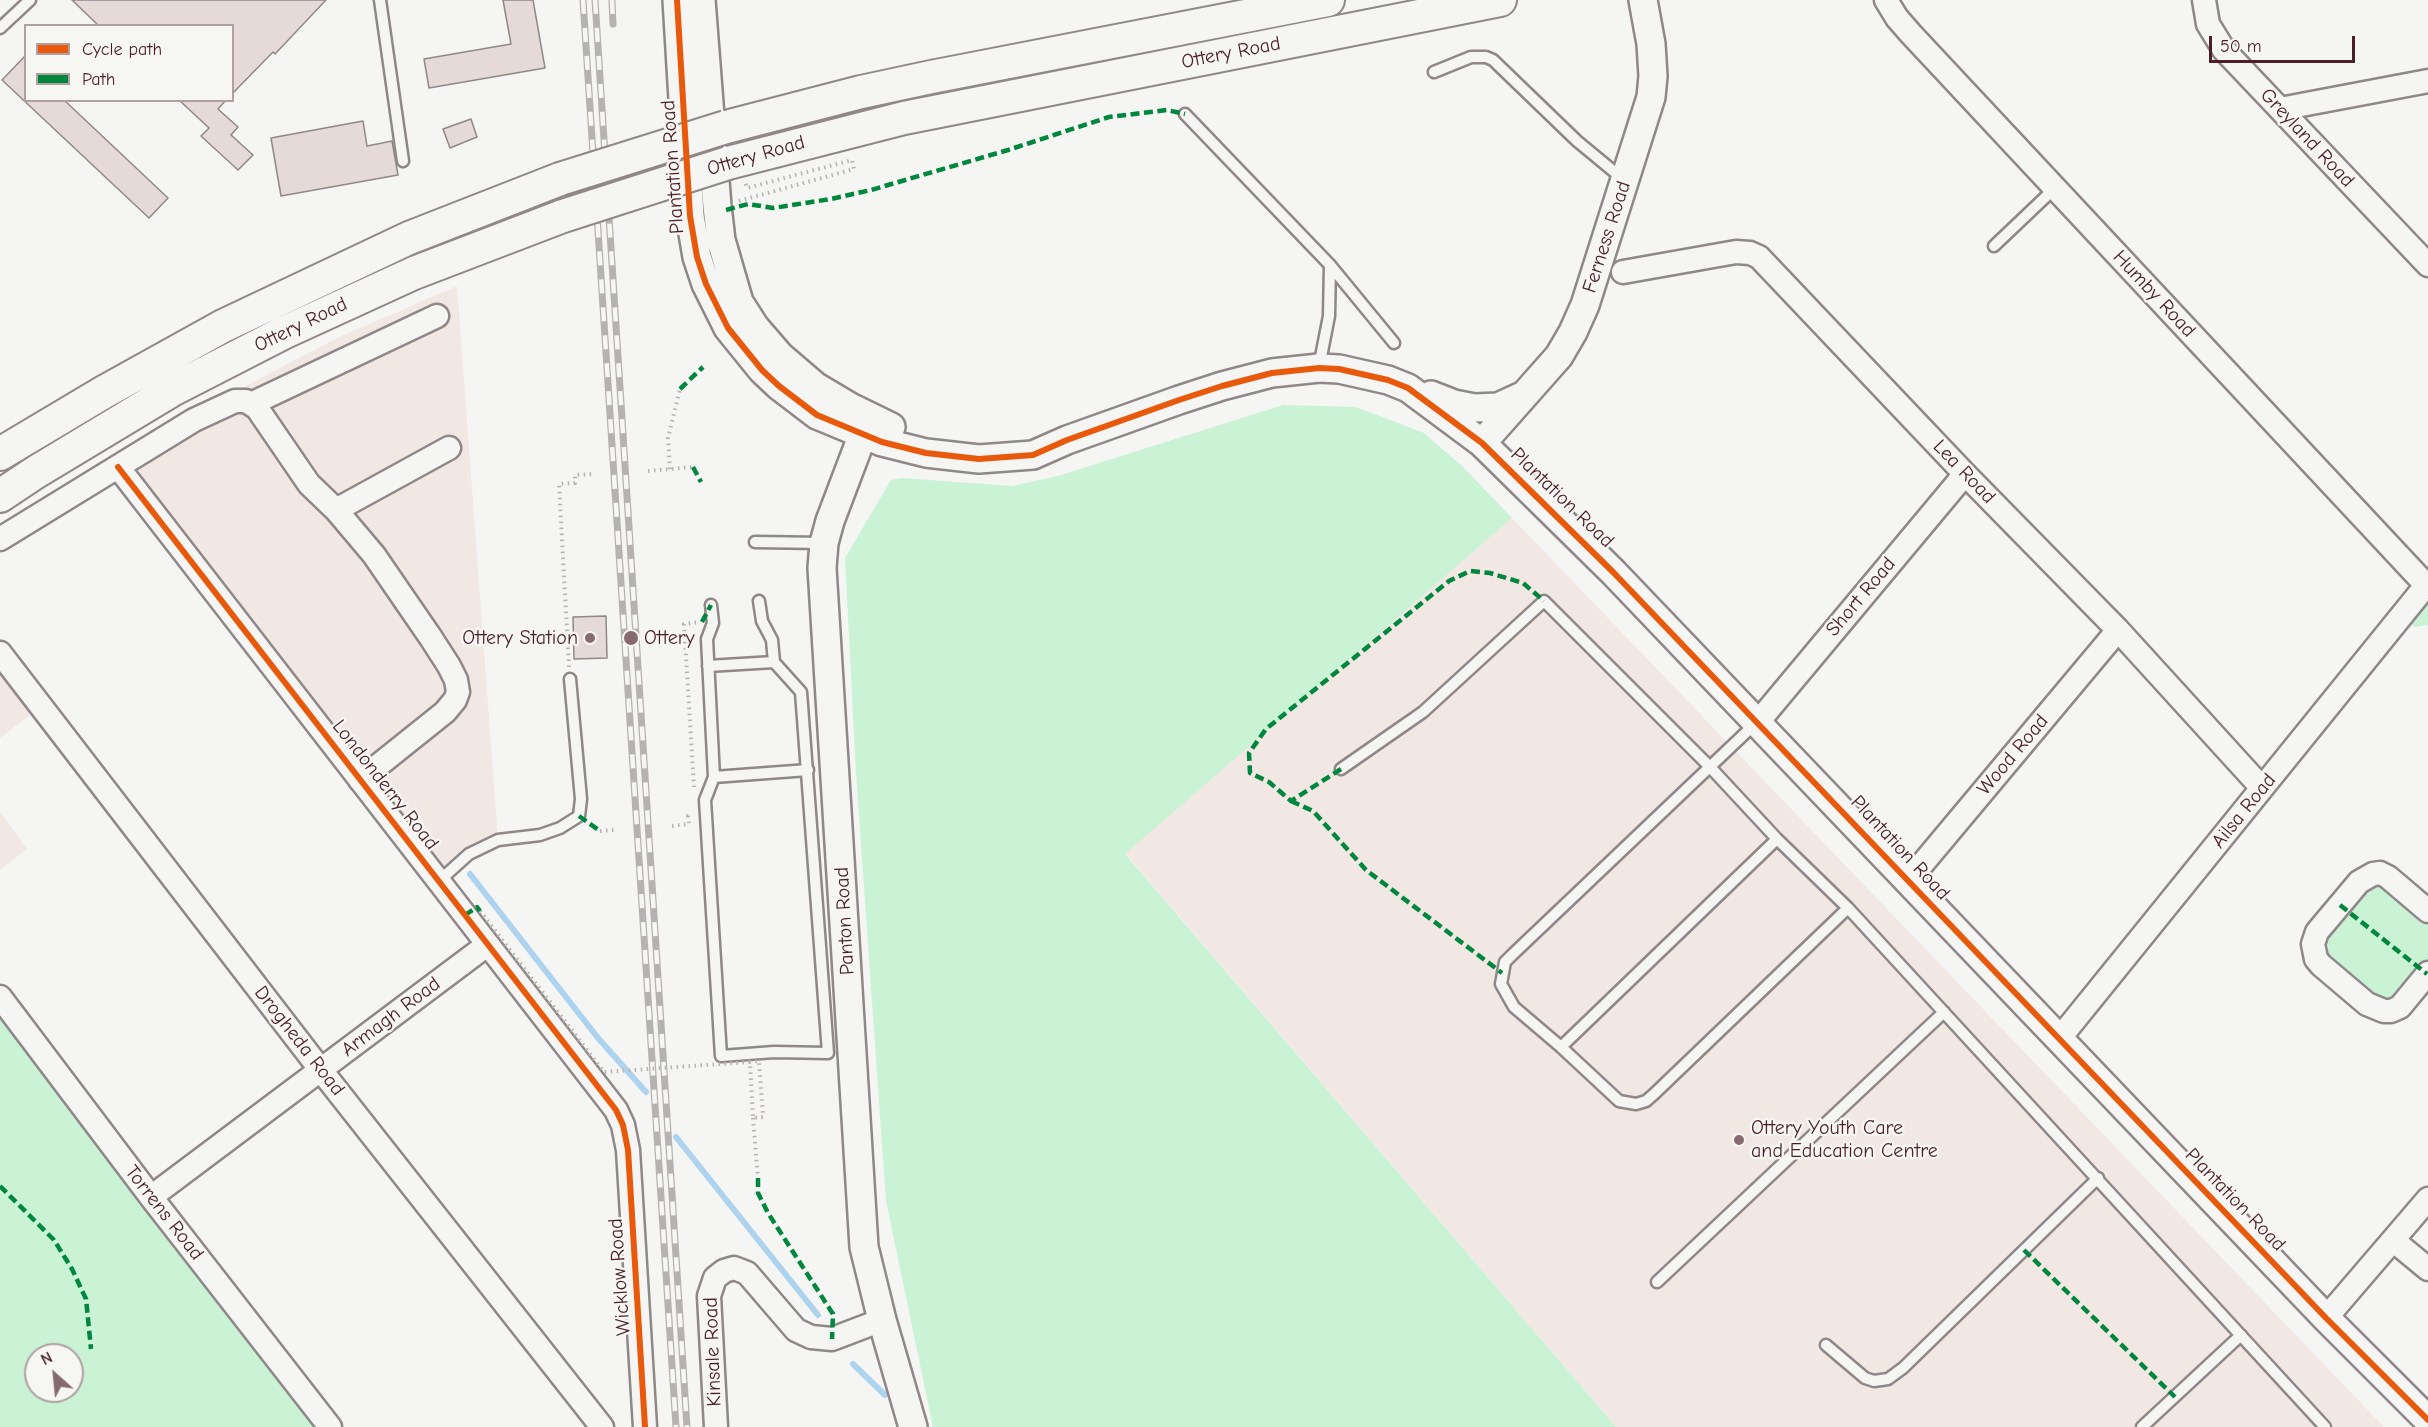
<!DOCTYPE html>
<style>
body{margin:0}
#map{position:relative;width:2428px;height:1427px;overflow:hidden;background:#f5f5f3;font-family:"Comic Neue",sans-serif}
canvas{display:block}
.legend{position:absolute;left:24px;top:24px;width:210px;height:78px;box-sizing:border-box;background:#f6f6f2;border:2px solid #b1a0a2;margin:0;padding:8px 10px;list-style:none;font-size:18px;color:#4a1f2b}
.legend li{display:flex;align-items:center;gap:12px;height:30px}
.legend b{width:30px;border:2px solid #b1a0a2}
.north{position:absolute;left:24px;top:1343px;width:60px;height:60px;box-sizing:border-box;background:#f6f6f2;border:2px solid #b1a0a2;border-radius:50%;rotate:333deg;font-size:16px;font-weight:700;line-height:24px;text-align:center;color:#4a1f2b}
.north::after{content:'';display:block;margin:auto;width:21px;height:27px;background:#866a71;clip-path:polygon(50% 0,100% 100%,50% 72%,0 100%)}
.scale{position:absolute;left:2209px;top:36px;width:146px;height:27px;box-sizing:border-box;border:3px solid #4a1f2b;border-top:0;padding-left:8px;font-size:18px;line-height:21px;white-space:nowrap;color:#4a1f2b;-webkit-text-stroke:4px #f6f6f2;paint-order:stroke}
</style>
<div id="map">
<canvas width="2428" height="1427"></canvas>
<ul class="legend">
<li><b style="height:8px;background:#e8590c"></b>Cycle path</li>
<li><b style="height:8px;background:#00873e"></b>Path</li>
</ul>
<div class="north">N</div>
<div class="scale">50 m</div>
</div>
<script>
const ctx = document.querySelector('canvas').getContext('2d');
ctx.lineJoin = 'round';
function fillPath(path, color) { ctx.fillStyle = color; ctx.fill(path, 'evenodd'); }
const poly = rows => new Path2D(rows.map(r => 'M' + r).join(''));
function strokePath(path, color, width, dash) { ctx.strokeStyle = color; ctx.lineWidth = width; ctx.lineCap = dash ? 'butt' : 'round'; ctx.setLineDash(dash || []); ctx.stroke(path); }
function drawText(font, color, halo, rows, align = 'center') {
  ctx.font = font + ' "Comic Neue",sans-serif'; ctx.lineWidth = 5; ctx.setLineDash([]); ctx.textBaseline = 'middle'; ctx.strokeStyle = halo; ctx.fillStyle = color; for (const [text, x, y, turn = 0] of rows) {
    ctx.save(); ctx.translate(x, y); ctx.rotate((+turn || 0) * Math.PI / 180); ctx.textAlign = isNaN(turn) ? turn : align; if (halo) ctx.strokeText(text, 0, 0); ctx.fillText(text, 0, 0); ctx.restore();
  }
}
const built = poly([
 [457,286,498,840,439,881,118,467,134,445,337,338],
 [1512,518,2384,1427,1616,1427,1125,853],
 [0,653,42,706,0,738],
 [0,812,27,849,0,870]
]);
const green = poly([
 [1283,405,1356,407,1424,433,1463,467,1512,518,1125,854,1616,1427,933,1427,886,1201,856,773,845,558,891,480,902,478,1012,486,1058,476],
 [2428,598,2428,625,2415,627,2409,622],
 [2375,884,2381,885,2428,919,2428,963,2400,997,2381,1003,2327,962,2323,941,2361,893],
 [0,1018,314,1427,0,1427],
 [36,1355,72,1355,72,1391,36,1391]
]);
const stream = poly([
 [470,874,598,1038,646,1092],
 [676,1137,818,1315],
 [853,1364,885,1395]
]);
const building = poly([
 [72,0,326,0,275,54,273,52,232,94,232,26,99,26,72,0],
 [503,0,533,0,545,68,429,88,424,59,511,44,503,0],
 [26,55,26,100,64,100,168,198,149,218,2,80,26,55],
 [179,100,226,100,218,109,238,127,231,135,253,155,238,170,201,136,209,128,179,100],
 [471,119,477,137,450,148,443,129,471,119],
 [363,121,367,146,392,141,398,175,281,196,271,138,363,121],
 [606,616,607,658,574,659,573,617,606,616]
]);
const path = poly([
 [739,201,854,169,852,160,747,188,745,182],
 [670,469,668,438,680,389],
 [648,471,693,467],
 [569,667,559,484,575,483,575,475,592,474],
 [694,787,684,624,700,622],
 [672,826,689,824,688,816,692,816],
 [600,831,615,830],
 [753,1118,758,1178]
]);
const service = poly([
 [380,0,403,161],
 [0,28,30,0],
 [1434,72,1471,57,1486,57,1493,60,1577,141,1623,179],
 [1185,114,1330,265,1394,343],
 [1994,246,2055,188],
 [1319,367,1329,316,1330,265],
 [755,542,823,543],
 [711,605,713,623,707,639,714,777,705,800,721,1056,774,1052,828,1053,801,692,774,662,772,640,762,621,759,601],
 [708,666,774,662],
 [1757,722,1513,954,1505,962,1501,984,1514,1007,1561,1047,1619,1101,1636,1104,1646,1101,1653,1095,1848,908],
 [1341,769,1423,712,1544,601,1710,767,1777,839,1848,908,2325,1427],
 [714,777,808,770],
 [439,881,469,854,498,840,540,835,560,828,579,816,581,799,570,679],
 [1561,1047,1777,839],
 [1657,1282,1944,1012],
 [1826,1345,1865,1378,1874,1381,1888,1379,1903,1368,2098,1178],
 [2142,1427,2241,1335]
]);
const minor = poly([
 [1886,0,1897,18,1911,34,2426,585],
 [2204,0,2208,24,2224,50,2428,265],
 [2280,109,2428,81],
 [1623,272,1736,252,1750,253,1759,257,1965,474,2118,630,2262,788],
 [251,404,437,316],
 [118,467,616,1110,623,1125,628,1150,645,1427],
 [336,510,374,555,431,638,449,666,456,680,458,692,455,700,445,712,360,780],
 [0,539,194,420,235,401,246,401,257,408,309,484,336,510,449,448],
 [0,653,320,1069,602,1427],
 [1758,722,1965,474],
 [1908,881,2118,630],
 [2428,911,2388,877,2380,873,2373,874,2359,882,2317,932,2313,944,2316,959,2321,965,2367,1004,2384,1011,2391,1011,2400,1007,2428,973],
 [0,997,151,1197,330,1427],
 [2059,1039,2428,583],
 [151,1197,487,945],
 [2394,1241,2428,1269],
 [2326,1318,2428,1199],
 [716,1427,709,1296,715,1278,724,1271,734,1268,747,1273,796,1330,811,1337,832,1339,882,1320]
]);
const tertiary = poly([
 [677,0,690,216,697,257,706,284,728,328,762,370,779,386,817,415,882,442,926,453,979,459,1033,455,1067,440,1179,400,1222,386,1272,373,1319,368,1339,369,1388,380,1408,388,1482,443,1613,572,2326,1318,2428,1420],
 [701,0,717,206,721,240,739,302,755,327,780,356,815,386,852,408,891,427],
 [1431,395,1454,404,1474,408,1498,407,1522,396],
 [874,422,863,434,830,521,824,543,822,568,864,1247,882,1320,913,1427],
 [1482,443,1559,356,1573,332,1585,305,1651,97,1653,76,1651,44,1643,0]
]);
const secondary = poly([
 [726,127,861,92,931,77,1328,0],
 [728,163,904,118,1500,0],
 [0,454,104,392,223,326,409,238,560,179],
 [0,496,36,472,172,390,283,333,414,273,563,216]
]);
const rail = poly([
 [583,0,676,1427],
 [595,0,687,1427],
 [612,0,613,24]
]);
const pathBridge = poly([
 [480,911,604,1072,750,1062,753,1118,763,1117,759,1061,750,1062]
]);
const secondaryBridge = poly([
 [560,179,726,127],
 [563,216,728,163]
]);
const quiet = poly([
 [726,210,748,204,773,208,831,199,871,190,1008,150,1109,117,1167,110,1185,114],
 [680,389,703,367],
 [693,467,701,482],
 [702,622,711,605],
 [1341,769,1291,801,1269,782,1250,773,1249,753,1266,729,1449,581,1470,571,1490,573,1523,583,1544,601],
 [1291,801,1313,811,1366,870,1502,973],
 [579,816,600,831],
 [2340,905,2427,974],
 [465,915,477,907,480,911],
 [758,1178,758,1193,768,1213,833,1314,832,1339],
 [0,1186,54,1240,72,1269,86,1299,91,1349],
 [2024,1250,2175,1397]
]);
const cycleway = poly([
 [677,0,690,216,697,257,706,284,728,328,762,370,779,386,817,415,882,442,926,453,979,459,1033,455,1067,440,1179,400,1222,386,1272,373,1319,368,1339,369,1388,380,1408,388,1482,443,1613,572,2326,1318,2428,1420],
 [118,467,616,1110,623,1125,628,1150,645,1427]
]);
const markers = [
 [590,638,6,"#866a71"],
 [631,638,8,"#866a71"],
 [1739,1140,6,"#866a71"]
];
const streetNames = [
 ["Ottery Road",1231,53,-11],
 ["Greyland Road",2307,138,47],
 ["Ottery Road",756,156,-16],
 ["Plantation Road",673,167,-94],
 ["Ferness Road",1607,237,-72],
 ["Humby Road",2154,294,47],
 ["Ottery Road",301,325,-26],
 ["Lea Road",1964,472,46],
 ["Plantation Road",1562,498,44],
 ["Short Road",1861,597,-50],
 ["Wood Road",2013,755,-50],
 ["Londonderry Road",385,785,52],
 ["Ailsa Road",2244,811,-51],
 ["Plantation Road",1900,848,47],
 ["Panton Road",845,921,-93],
 ["Armagh Road",391,1017,-37],
 ["Drogheda Road",299,1041,52],
 ["Plantation Road",2235,1200,46],
 ["Torrens Road",164,1213,52],
 ["Wicklow Road",620,1277,-94],
 ["Kinsale Road",713,1352,-92]
];
const poiNames = [
 ["Ottery Station",578,638,"right"],
 ["Ottery",644,638],
 ["Ottery Youth Care",1751,1128],
 ["and Education Centre",1751,1151]
];
fillPath(built, '#f1e7e3');
fillPath(green, '#caf2d5');
strokePath(stream, '#aed3ef', 6);
fillPath(building, '#e5dad8');
strokePath(building, '#8f8788', 1.5);
strokePath(service, '#8f8788', 15);
strokePath(minor, '#8f8788', 27);
strokePath(tertiary, '#8f8788', 32);
strokePath(secondary, '#8f8788', 36);
strokePath(path, '#b6b2b2', 4, [1.5, 4.5]);
strokePath(service, '#f5f5f3', 10);
strokePath(minor, '#f5f5f3', 22);
strokePath(tertiary, '#f5f5f3', 27);
strokePath(secondary, '#f5f5f3', 32);
strokePath(rail, '#b6b2b2', 7);
strokePath(rail, '#f6f6f2', 4.5, [14]);
strokePath(secondaryBridge, '#8f8788', 36, []);
strokePath(pathBridge, '#b6b2b2', 4, [1.5, 4.5]);
strokePath(secondaryBridge, '#f5f5f3', 32);
strokePath(quiet, '#00873e', 4.5, [9, 4.5]);
strokePath(cycleway, '#e8590c', 6);
for (const [x, y, r, color] of markers) { const dot = new Path2D(); dot.arc(x, y, r, 0, 2 * Math.PI); ctx.fillStyle = color; ctx.fill(dot); strokePath(dot, '#f6f6f2', 2); }
drawText('20px', '#4a1f2b', '#f6f6f2', streetNames);
drawText('20px', '#4a1f2b', '#f6f6f2', poiNames, 'left');
</script>
